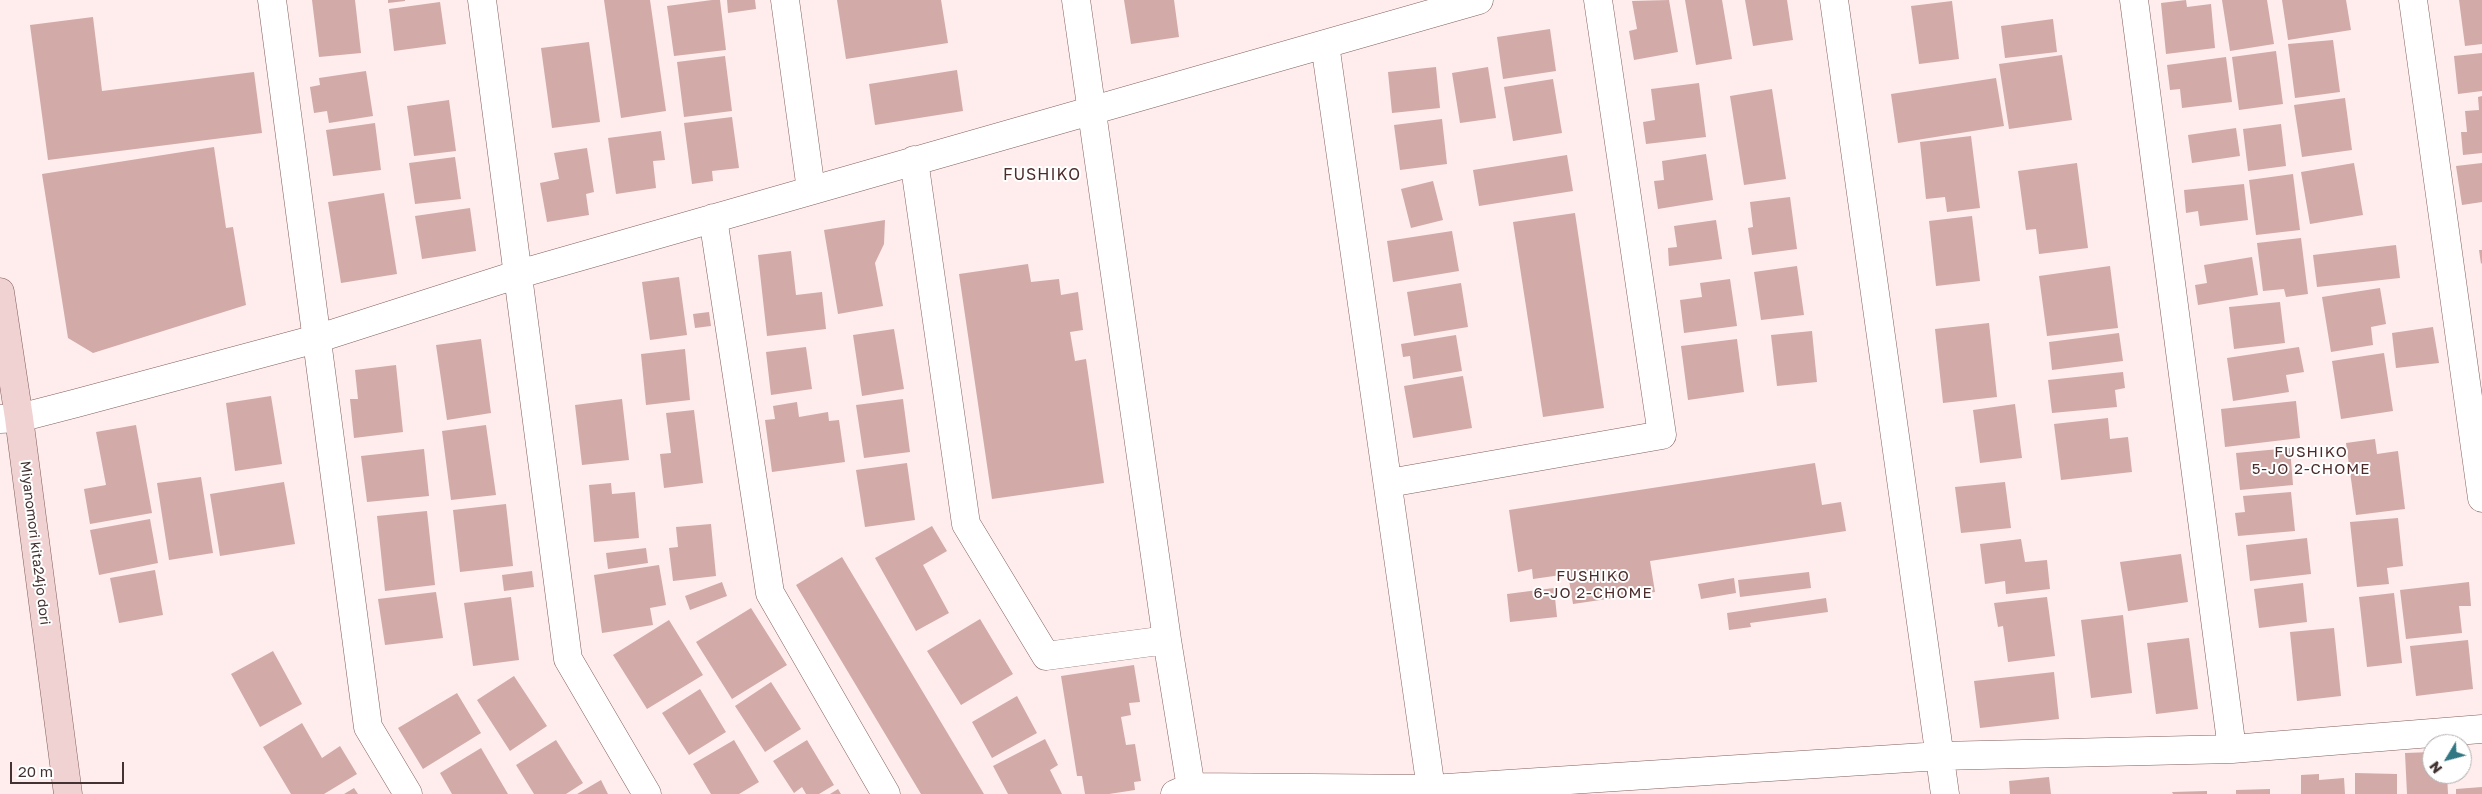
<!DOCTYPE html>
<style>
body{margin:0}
#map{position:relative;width:2482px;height:794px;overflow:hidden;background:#feedec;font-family:"Golos Text",sans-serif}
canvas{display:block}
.north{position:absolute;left:2422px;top:734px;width:50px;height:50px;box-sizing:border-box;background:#fff;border:1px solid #b3adad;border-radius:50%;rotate:233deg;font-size:14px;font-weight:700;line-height:20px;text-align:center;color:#423231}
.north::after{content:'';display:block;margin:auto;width:18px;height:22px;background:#317783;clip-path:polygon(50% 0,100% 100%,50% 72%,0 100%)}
.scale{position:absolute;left:10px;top:762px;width:114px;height:22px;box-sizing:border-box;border:2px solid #423231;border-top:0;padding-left:6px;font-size:15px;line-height:18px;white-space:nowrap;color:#423231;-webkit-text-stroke:4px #fff;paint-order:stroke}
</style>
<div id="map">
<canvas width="2482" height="794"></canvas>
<div class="north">N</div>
<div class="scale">20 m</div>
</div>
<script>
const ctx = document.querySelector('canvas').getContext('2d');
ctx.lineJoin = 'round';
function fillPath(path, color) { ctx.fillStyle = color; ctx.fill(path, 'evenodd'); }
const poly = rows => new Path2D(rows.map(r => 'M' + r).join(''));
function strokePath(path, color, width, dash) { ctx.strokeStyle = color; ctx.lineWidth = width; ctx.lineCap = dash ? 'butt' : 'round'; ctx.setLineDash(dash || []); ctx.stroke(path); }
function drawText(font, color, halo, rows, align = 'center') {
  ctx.font = font + ' "Golos Text",sans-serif'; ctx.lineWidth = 4; ctx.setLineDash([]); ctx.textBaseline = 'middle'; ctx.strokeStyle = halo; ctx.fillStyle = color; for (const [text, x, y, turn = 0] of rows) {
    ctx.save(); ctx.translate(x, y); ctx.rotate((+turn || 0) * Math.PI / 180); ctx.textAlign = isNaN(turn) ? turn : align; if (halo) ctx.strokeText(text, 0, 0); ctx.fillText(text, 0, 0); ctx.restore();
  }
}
const building = poly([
 [312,0,355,0,361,53,319,57],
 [388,0,405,0,405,1,388,3],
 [604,0,650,0,666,111,621,118],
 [712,0,720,0,726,50,674,56,667,6],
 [727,0,755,0,756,9,728,13],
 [837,0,941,0,948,43,846,59],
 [1124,0,1174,0,1179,37,1131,44],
 [1669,0,1678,52,1634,60,1629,31,1637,29,1632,1],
 [1685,0,1722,0,1732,59,1696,65],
 [1745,0,1787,0,1793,40,1753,46],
 [2186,0,2187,7,2211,4,2215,48,2166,54,2161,3],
 [2222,0,2267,0,2274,44,2230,51],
 [2282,0,2346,0,2351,30,2288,40],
 [2459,0,2482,0,2482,44,2465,46],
 [1952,1,1959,59,1919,64,1911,6],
 [440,2,446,44,394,51,389,9],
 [93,17,102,91,254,72,262,133,48,160,30,25],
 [2053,19,2057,52,2005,58,2001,26],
 [1550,29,1556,71,1503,79,1497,37],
 [2333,40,2340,92,2295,98,2288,44],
 [589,42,600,122,552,128,541,48],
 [2276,51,2283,104,2239,110,2232,57],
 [2482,53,2482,91,2458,94,2454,56],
 [2062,55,2072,120,2009,129,1999,64],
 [725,56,732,111,684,117,677,62],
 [2226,57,2232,102,2182,108,2180,89,2170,90,2167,65],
 [1436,67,1440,108,1392,113,1388,72],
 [1488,67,1496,118,1460,123,1452,73],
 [957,70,963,111,875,125,869,84],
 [366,71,373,116,329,123,327,111,314,113,310,87,320,85,319,78],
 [1996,78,2004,126,1898,143,1891,94],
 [1553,79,1562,133,1513,141,1504,87],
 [1699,83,1706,137,1646,144,1643,122,1655,120,1651,89],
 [1772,89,1786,179,1744,185,1730,96],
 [2482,96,2482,153,2463,155,2461,132,2467,132,2465,111,2479,110,2478,97],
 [2345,98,2352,150,2302,157,2294,105],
 [449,100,456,151,414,156,407,106],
 [732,117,739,168,712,171,713,181,692,184,684,123],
 [1442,119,1447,164,1400,170,1394,125],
 [375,123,381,170,333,176,326,130],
 [2281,124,2286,166,2248,171,2243,129],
 [2236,128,2240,156,2192,163,2188,135],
 [661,131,665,160,653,161,656,188,616,194,608,138],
 [1971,136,1980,208,1947,212,1945,197,1926,199,1920,142],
 [214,147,226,228,233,227,246,305,93,353,68,338,42,174],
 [587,148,594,192,586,194,589,215,547,222,540,183,559,179,554,153],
 [1706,154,1713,200,1658,209,1654,181,1664,180,1662,161],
 [1567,155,1573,191,1479,206,1473,170],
 [455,157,461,199,415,204,409,163],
 [2077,163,2088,248,2039,254,2036,229,2026,230,2018,171],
 [2354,163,2363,215,2310,224,2301,172],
 [2482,163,2482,202,2462,205,2456,166],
 [2293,174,2300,230,2256,235,2249,180],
 [1433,181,1443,220,1411,228,1401,189],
 [2244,184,2248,220,2200,226,2198,211,2186,213,2184,190],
 [384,193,397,274,341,283,328,202],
 [1790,197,1797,249,1752,255,1748,228,1753,227,1750,202],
 [470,208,476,251,422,259,415,216],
 [1575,213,1604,408,1543,417,1513,222],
 [1972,216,1980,281,1936,286,1929,221],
 [885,220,884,244,875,263,883,306,838,314,824,230],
 [1716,220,1722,259,1669,266,1668,248,1677,247,1674,226],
 [1452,231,1459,271,1393,282,1387,241],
 [2301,238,2308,294,2286,297,2284,289,2263,291,2257,243],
 [2396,245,2400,278,2317,287,2313,255],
 [2479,250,2482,250,2482,263,2481,264],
 [791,251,796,295,822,292,826,329,767,336,758,255],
 [2252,257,2258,295,2198,305,2195,285,2207,283,2204,265],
 [1028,264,1031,282,1059,279,1061,295,1078,292,1083,330,1070,332,1075,361,1086,359,1104,483,992,499,959,274],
 [1797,266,1804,315,1761,320,1754,272],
 [2110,266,2118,328,2047,336,2039,276],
 [679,277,687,335,650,340,642,282],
 [1730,279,1737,326,1684,333,1680,300,1702,297,1700,283],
 [1461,283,1468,327,1414,336,1407,292],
 [2380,288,2386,324,2371,327,2373,345,2331,352,2322,297],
 [2280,302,2285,343,2234,349,2229,307],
 [709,312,711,326,695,328,693,314],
 [1989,323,1997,397,1943,403,1935,329],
 [2433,327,2439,363,2396,368,2392,333],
 [894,329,904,389,862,396,853,335],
 [1812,331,1817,382,1777,386,1771,335],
 [2119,333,2123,361,2052,370,2049,342],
 [1456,335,1462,371,1413,379,1410,356,1403,357,1401,344],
 [481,339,491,413,447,420,436,345],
 [1737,339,1744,392,1688,400,1681,346],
 [806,347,812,389,771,395,766,352],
 [2299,347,2304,372,2286,375,2289,392,2233,401,2227,358],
 [685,349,690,400,646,405,641,354],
 [2384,353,2393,411,2341,419,2332,361],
 [396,365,403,432,354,438,350,399,358,399,355,370],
 [2123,372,2125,388,2115,390,2117,407,2052,413,2048,380],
 [1463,376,1472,428,1413,438,1404,386],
 [271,396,282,464,235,471,226,403],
 [622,399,629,460,582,465,575,405],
 [903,399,910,452,864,458,856,405],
 [2296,401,2300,438,2225,447,2221,409],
 [797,402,799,417,828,412,829,421,839,420,845,462,772,472,765,420,775,419,773,406],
 [2015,404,2022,458,1980,463,1973,410],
 [694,410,703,483,664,488,660,454,671,453,666,413],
 [2108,418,2110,439,2128,437,2132,472,2061,480,2054,424],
 [136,425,152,513,90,524,84,489,106,485,96,432],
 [486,425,496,495,451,500,442,431],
 [2375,439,2377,454,2398,451,2405,509,2356,515,2346,443],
 [2290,448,2293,485,2240,490,2236,453],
 [424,449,429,496,367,502,361,456],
 [907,463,915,520,865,527,856,470],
 [1815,463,1822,505,1841,502,1846,531,1650,561,1655,592,1573,604,1568,574,1533,579,1532,569,1518,572,1509,510],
 [201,477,213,553,169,560,157,483],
 [284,482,295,544,220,556,210,494],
 [2005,482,2011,528,1961,533,1955,487],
 [611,483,612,494,635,492,639,538,594,542,589,485],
 [2291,492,2295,531,2238,536,2235,513,2245,512,2243,496],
 [506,504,513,566,460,572,453,510],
 [427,511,435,585,385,591,377,516],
 [2398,518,2403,566,2387,568,2389,584,2357,587,2350,522],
 [150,519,158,563,99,575,90,530],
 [711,524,716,576,673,581,669,548,678,547,676,527],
 [932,526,947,551,923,565,949,613,916,631,875,558],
 [2307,538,2311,574,2250,581,2246,545],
 [2021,539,2025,562,2047,560,2050,589,2006,594,2005,581,1985,584,1980,544],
 [646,548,648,563,608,569,606,553],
 [2181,554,2188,602,2128,611,2120,562],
 [842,557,984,794,921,794,796,585],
 [659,565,666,605,650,608,653,625,602,633,594,575],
 [155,570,163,615,119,623,110,578],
 [532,571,534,587,504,591,502,575],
 [1809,572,1811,588,1740,597,1738,580],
 [1734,578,1736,593,1701,599,1698,584],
 [722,582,727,596,690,610,685,596],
 [2469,582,2471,606,2459,606,2462,633,2406,639,2400,590],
 [2303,583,2307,622,2259,628,2254,589],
 [1554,588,1557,617,1510,622,1507,594],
 [436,592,443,638,385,645,378,599],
 [2394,593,2402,663,2367,667,2359,597],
 [511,597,519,660,473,666,464,603],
 [2047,597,2055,656,2008,662,2003,626,1998,627,1994,603],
 [1826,598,1828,612,1750,623,1751,627,1729,630,1727,613],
 [751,608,787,665,732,699,696,642],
 [2123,615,2132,693,2091,698,2081,620],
 [980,619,1013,674,961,705,927,651],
 [669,620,703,675,647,709,613,655],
 [2334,628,2341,696,2297,701,2290,632],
 [2189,638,2198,709,2156,714,2147,643],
 [2468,640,2473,689,2416,696,2410,646],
 [273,651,302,704,260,727,231,674],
 [1134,665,1140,702,1129,703,1131,715,1121,717,1126,745,1135,744,1141,781,1134,782,1135,790,1109,794,1085,794,1082,776,1077,776,1061,676],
 [2054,672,2059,719,1980,728,1974,681],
 [514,676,547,726,510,751,477,700],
 [771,682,801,729,765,752,735,706],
 [700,689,726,732,689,755,662,713],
 [457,693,481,733,423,769,398,728],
 [1017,696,1037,733,992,758,972,722],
 [302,723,322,758,340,746,357,774,324,794,291,794,263,747],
 [1045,739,1058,765,1050,770,1062,794,1008,794,993,766],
 [556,740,583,783,566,794,534,794,516,765],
 [734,740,759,782,739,794,711,794,693,764],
 [807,740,834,785,819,794,806,794,802,787,794,793,773,761],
 [481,748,508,794,452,794,440,773],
 [2432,752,2432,774,2447,774,2448,794,2407,794,2405,753],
 [2355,773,2397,774,2397,794,2355,794],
 [2319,774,2319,780,2344,778,2345,794,2301,794,2301,775],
 [2049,777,2051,794,2010,794,2009,781],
 [601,780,608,794,577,794],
 [2482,787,2482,794,2456,794,2456,789],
 [354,788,358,794,344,794],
 [838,789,841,794,830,794],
 [2270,789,2270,794,2236,794,2236,790],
 [2207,791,2207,794,2173,794,2172,792]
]);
const street = poly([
 [272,0,368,727,408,794],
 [482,0,568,659,647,794],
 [785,0,811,190],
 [1076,0,1167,640,1192,794],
 [1834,0,1945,794],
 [2134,0,2232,749],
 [2413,0,2482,498],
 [1325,44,1431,789],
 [914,160,966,524,1046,656,1167,640],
 [713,218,770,593,886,794],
 [0,419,19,418,77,403,316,339,519,274,1479,0],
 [1389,483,1662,435,1598,0],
 [1175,794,1191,787,1431,789,1940,756,2232,749,2482,729]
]);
const secondary = poly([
 [0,292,19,418,68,794]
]);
const streetNames = [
 ["Miyanomori kita24jo dori",35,543,83]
];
const neighbourhoodNames = [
 ["FUSHIKO",2311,452],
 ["5-JO 2-CHOME",2311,469],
 ["FUSHIKO",1593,576],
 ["6-JO 2-CHOME",1593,593]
];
const quarterNames = [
 ["FUSHIKO",1042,175]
];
fillPath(building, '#d2aaa8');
strokePath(street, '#83605e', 29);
strokePath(secondary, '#83605e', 29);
strokePath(street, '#fff', 28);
strokePath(secondary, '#f1d2d2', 28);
drawText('14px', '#423231', '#fff', streetNames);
ctx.letterSpacing = '1px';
drawText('15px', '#4b2c2b', '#fff', neighbourhoodNames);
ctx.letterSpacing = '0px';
ctx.letterSpacing = '1px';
drawText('16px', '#4b2c2b', '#fff', quarterNames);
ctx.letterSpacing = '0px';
</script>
